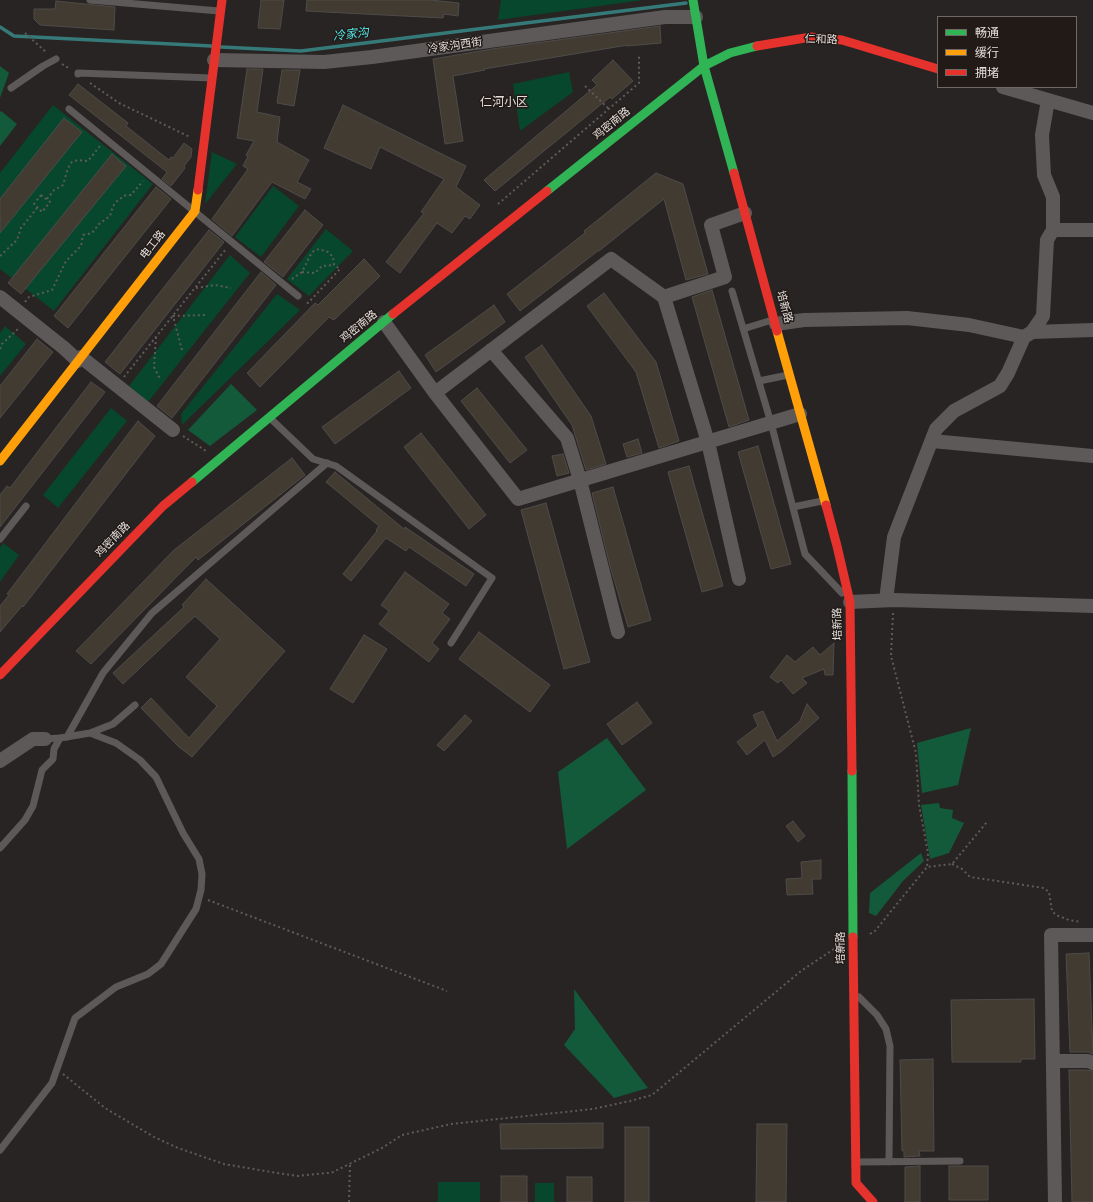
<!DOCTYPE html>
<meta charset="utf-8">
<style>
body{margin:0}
#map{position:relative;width:1093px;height:1202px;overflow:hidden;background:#282423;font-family:Signika,"Noto Sans SC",sans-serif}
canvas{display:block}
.legend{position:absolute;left:937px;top:16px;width:140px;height:72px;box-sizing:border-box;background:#211a17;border:1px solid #6f6866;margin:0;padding:5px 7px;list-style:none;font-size:12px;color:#e3dedc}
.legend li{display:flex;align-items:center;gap:8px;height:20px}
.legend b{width:20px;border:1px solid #6f6866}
</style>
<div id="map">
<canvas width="1093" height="1202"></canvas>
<ul class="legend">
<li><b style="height:5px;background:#30b455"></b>畅通</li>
<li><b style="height:5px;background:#ff9f0a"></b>缓行</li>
<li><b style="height:5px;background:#e5322d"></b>拥堵</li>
</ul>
</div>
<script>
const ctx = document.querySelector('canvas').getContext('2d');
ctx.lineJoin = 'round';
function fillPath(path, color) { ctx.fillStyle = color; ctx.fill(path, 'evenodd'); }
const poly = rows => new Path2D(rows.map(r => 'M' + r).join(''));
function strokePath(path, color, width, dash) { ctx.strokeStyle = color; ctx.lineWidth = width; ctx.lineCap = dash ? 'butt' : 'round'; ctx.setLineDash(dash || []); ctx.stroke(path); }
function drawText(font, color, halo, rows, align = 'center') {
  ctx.font = font + ' Signika,"Noto Sans SC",sans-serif'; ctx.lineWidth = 3; ctx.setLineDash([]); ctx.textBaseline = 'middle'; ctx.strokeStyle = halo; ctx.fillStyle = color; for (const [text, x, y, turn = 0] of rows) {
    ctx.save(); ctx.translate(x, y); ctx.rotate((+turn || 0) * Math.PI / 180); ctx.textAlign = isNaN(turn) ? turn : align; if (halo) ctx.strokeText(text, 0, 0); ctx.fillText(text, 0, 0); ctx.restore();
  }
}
const green = poly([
 [501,0,643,0,498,20],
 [569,72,573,92,520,131,513,84],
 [53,105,153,184,54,311,0,269,0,173],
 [212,152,237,164,205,204],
 [273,186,299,206,261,257,235,237],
 [326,229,353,251,309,296,287,279],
 [230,255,250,273,148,402,129,386],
 [277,294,300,310,182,425,181,414],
 [5,326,26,344,0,376,0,333],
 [111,408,127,421,58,508,43,495],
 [3,543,19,555,0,582,0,548],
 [438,1182,480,1182,480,1202,438,1202],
 [535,1183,554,1183,554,1202,535,1202]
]);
const forest = poly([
 [0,66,9,73,0,98],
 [1,111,17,124,0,146,0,112],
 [231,384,257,410,210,446,188,430],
 [971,728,958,785,922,793,917,743],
 [607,738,646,790,567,849,558,772],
 [939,803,940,808,953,810,952,818,964,823,949,853,930,859,921,805],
 [921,853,924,861,903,881,876,916,869,913,870,893],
 [574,989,622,1054,648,1088,614,1098,564,1045,575,1029]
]);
const stream = poly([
 [0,27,14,36,211,46],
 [221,47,301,51,686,3]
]);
const building = poly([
 [261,0,284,0,280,29,258,28,261,0],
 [307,0,431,0,459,3,458,16,444,14,443,18,306,11,307,0],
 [56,1,115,7,114,30,40,25,34,19,34,9,55,9,56,1],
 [660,26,661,43,627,46,628,45,484,69,485,70,453,76,463,141,445,144,433,59,492,49,660,26],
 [613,60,633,81,612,99,610,97,495,191,484,180,597,85,592,80,613,60],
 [247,69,263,69,257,112,280,117,277,142,309,160,297,182,311,189,305,199,272,182,232,236,212,219,248,169,243,166,248,156,246,155,254,141,237,138,247,69],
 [282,70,300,70,294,106,277,103,282,70],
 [78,84,128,123,126,126,169,160,171,157,173,158,184,143,192,149,191,157,184,166,185,168,171,186,162,179,167,172,69,95,78,84],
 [343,105,466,166,456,187,480,205,470,219,465,216,452,233,437,223,400,273,386,262,424,213,421,212,444,179,380,147,371,169,324,148,343,105],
 [64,118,82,132,0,233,0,199,64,118],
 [112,154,126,166,21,294,8,283,112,154],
 [656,173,683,184,708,274,686,280,664,199,599,251,599,250,520,311,507,294,585,233,584,231,656,173],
 [156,187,171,199,68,328,54,316,156,187],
 [305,210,323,225,283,277,264,262,305,210],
 [209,230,224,242,120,374,105,362,209,230],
 [364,259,380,276,334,320,329,317,260,387,247,373,315,303,318,305,364,259],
 [261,272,276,285,172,418,157,406,261,272],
 [712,290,749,420,729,427,692,297,712,290],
 [604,293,656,362,679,441,659,448,636,372,587,306,604,293],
 [494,305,505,322,436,372,425,355,494,305],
 [37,339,53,352,0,418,0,386,37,339],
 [542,345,591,416,606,464,586,470,572,425,525,357,542,345],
 [399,371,411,388,335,444,322,427,399,371],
 [91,382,105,392,0,527,0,495,7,486,10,488,91,382],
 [477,388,527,450,510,463,461,401,477,388],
 [138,421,155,436,23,607,22,606,0,632,0,606,9,595,7,594,138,421],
 [421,433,486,515,469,529,404,447,421,433],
 [638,439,642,453,627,457,623,444,638,439],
 [758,446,791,564,771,569,738,452,758,446],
 [563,454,569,473,557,476,552,456,563,454],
 [292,458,305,475,198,560,196,557,91,664,76,651,174,550,292,458],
 [689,466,723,586,702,592,668,472,689,466],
 [335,472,404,529,405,527,474,574,466,586,409,547,406,551,386,538,351,581,343,574,377,531,376,530,379,526,326,482,335,472],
 [613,487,651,620,628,627,610,566,592,493,613,487],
 [546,503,590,662,564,669,521,510,546,503],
 [405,572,449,604,442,613,450,619,432,643,439,649,429,662,379,624,389,611,381,605,405,572],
 [206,579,285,651,192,757,179,747,141,708,151,698,189,738,217,706,186,677,220,639,195,616,123,684,113,673,184,607,182,605,206,579],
 [479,632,550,685,530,712,459,659,479,632],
 [364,635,387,649,353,703,330,689,364,635],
 [834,643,833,675,825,675,824,669,802,678,807,683,793,694,781,680,778,683,770,677,787,655,795,662,813,647,820,655,834,643],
 [637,702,652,723,622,745,607,724,637,702],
 [807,704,819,718,782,751,773,757,765,740,747,755,737,742,758,726,753,715,763,711,777,741,800,721,807,704],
 [465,715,472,721,444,751,437,745,465,715],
 [793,821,805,836,798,842,786,826,793,821],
 [821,860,821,879,812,879,813,894,787,895,786,879,802,878,801,862,821,860],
 [1089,953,1093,1054,1088,1052,1070,1052,1066,954,1089,953],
 [1034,999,1035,1059,1021,1059,1021,1062,952,1062,951,1000,1034,999],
 [933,1059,934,1151,919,1151,920,1156,904,1157,904,1151,902,1151,900,1060,933,1059],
 [1069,1070,1086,1070,1093,1071,1093,1202,1072,1202,1069,1070],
 [603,1123,603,1148,501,1149,500,1124,603,1123],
 [757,1124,787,1124,786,1202,756,1202,757,1124],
 [625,1127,649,1127,649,1202,625,1202,625,1127],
 [920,1166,920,1202,905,1202,905,1167,920,1166],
 [949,1166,988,1166,988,1200,949,1200,949,1166],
 [501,1176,527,1176,527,1202,501,1202,501,1176],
 [567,1177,592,1177,592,1202,567,1202,567,1177]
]);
const path = poly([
 [25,33,47,53],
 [62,64,70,69],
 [90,83,119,103,190,137],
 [585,86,609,109],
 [41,195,50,202,42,212,34,204,41,195],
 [47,199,54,190,63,185,68,168,72,162,78,160,88,161,100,146],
 [498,204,639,83,639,55],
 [0,256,17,240,21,228,37,208],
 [302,272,315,273,322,266,334,265],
 [292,279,302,272,312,252,319,249,328,252,333,257,334,265,340,269,308,303,305,301],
 [196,288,215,285,231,288],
 [25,302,29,297,52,290,66,261,81,246,83,235,92,233,99,224,110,216,113,206,118,200,126,195,131,195,143,181],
 [156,337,154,367,160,379],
 [0,349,2,344,19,328],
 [182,350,173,316,207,315],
 [124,377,226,249],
 [183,436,206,451],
 [893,613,891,656,916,753,919,805,928,853,927,867],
 [952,864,962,869,970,877,1044,888,1049,892,1052,911,1056,915,1069,920,1081,922],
 [208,900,447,991],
 [870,934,875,931,927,867,952,864,987,822],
 [63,1074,105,1108,154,1137,178,1148,224,1164,271,1172,298,1176,326,1173,331,1173,382,1148,402,1135,451,1124,593,1109,630,1101,652,1095,801,971,837,947],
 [349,1202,350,1164]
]);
const lane = poly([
 [90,0,219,11],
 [78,74,78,73,212,78],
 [11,88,43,66,56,59],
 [69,109,298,296],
 [732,291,771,423,805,554,842,593],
 [743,329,772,320],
 [759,381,788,375],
 [269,417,313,459,336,466,492,578,451,643],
 [793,507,822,501],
 [0,539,26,506],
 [67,737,103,673,152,613,327,463],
 [45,739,60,738,90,733,113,724,135,705],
 [0,848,25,820,33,806,42,770,53,759,54,749,60,738],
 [859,997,877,1015,886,1029,890,1046,889,1162],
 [0,1150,52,1083,75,1018,116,987,148,974,161,964,196,909,201,890,202,874,199,859,183,833,156,777,140,760,116,743,90,733],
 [858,1162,960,1161]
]);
const street = poly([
 [214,60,324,62,372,57,665,17,696,17],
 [1003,87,1093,113],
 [1053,230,1093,230],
 [0,297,64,348,78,361],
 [664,297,725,277,711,225,745,213],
 [384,322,435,393,518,499,800,414],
 [776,324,804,320,907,318,969,325,1024,337],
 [1032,332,1043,316,1047,240,1053,230,1053,197,1044,175,1042,135,1048,100],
 [491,350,567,438,580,480,618,632],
 [81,357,173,430],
 [435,393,611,259,664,297,708,442,739,579],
 [932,441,1093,456],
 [886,600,894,537,936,429,954,411,1000,386,1008,373,1024,337,1032,332,1093,330],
 [850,602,894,600,1093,606],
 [0,761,33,739,45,739],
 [1054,1061,1088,1061,1093,1063],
 [1055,1202,1051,935,1093,935]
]);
const fast = poly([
 [693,0,704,66,734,173],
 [547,191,704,66,730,53,757,46],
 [192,482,393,314],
 [852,771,853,937]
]);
const slow = poly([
 [777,331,826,505],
 [0,461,195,211,198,190]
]);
const jam = poly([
 [757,46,811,37,842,40,938,69],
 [734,173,777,331],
 [198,190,222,0],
 [393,314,547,191],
 [826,505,837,546,850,602,852,771],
 [0,675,163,506,192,482],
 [853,937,856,1183,873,1202]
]);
const streetNames = [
 ["仁和路",821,40,2],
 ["冷家沟西街",455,46,-8],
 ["鸡密南路",612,124,-39],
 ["电工路",153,245,-52],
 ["培新路",784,307,75],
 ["鸡密南路",359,327,-39],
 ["鸡密南路",113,540,-46],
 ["培新路",838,624,-91],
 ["培新路",841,948,-90]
];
const waterNames = [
 ["冷家沟",351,35,-7]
];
const neighbourhoodNames = [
 ["仁河小区",504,103]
];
fillPath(green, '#06472d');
fillPath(forest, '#135a3a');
strokePath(stream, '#367979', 3.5);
fillPath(building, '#423b32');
strokePath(building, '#4e4b49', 1);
strokePath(path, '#5e5b5a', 2, [2, 3]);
strokePath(lane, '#5c5958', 7);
strokePath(street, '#5c5958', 14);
strokePath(fast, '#30b455', 9);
strokePath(slow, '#ff9f0a', 9);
strokePath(jam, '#e5322d', 9);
drawText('11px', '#e3dedc', '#211a17', streetNames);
drawText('italic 12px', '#55e4e7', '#211a17', waterNames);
drawText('12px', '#e3dedc', '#211a17', neighbourhoodNames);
</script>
